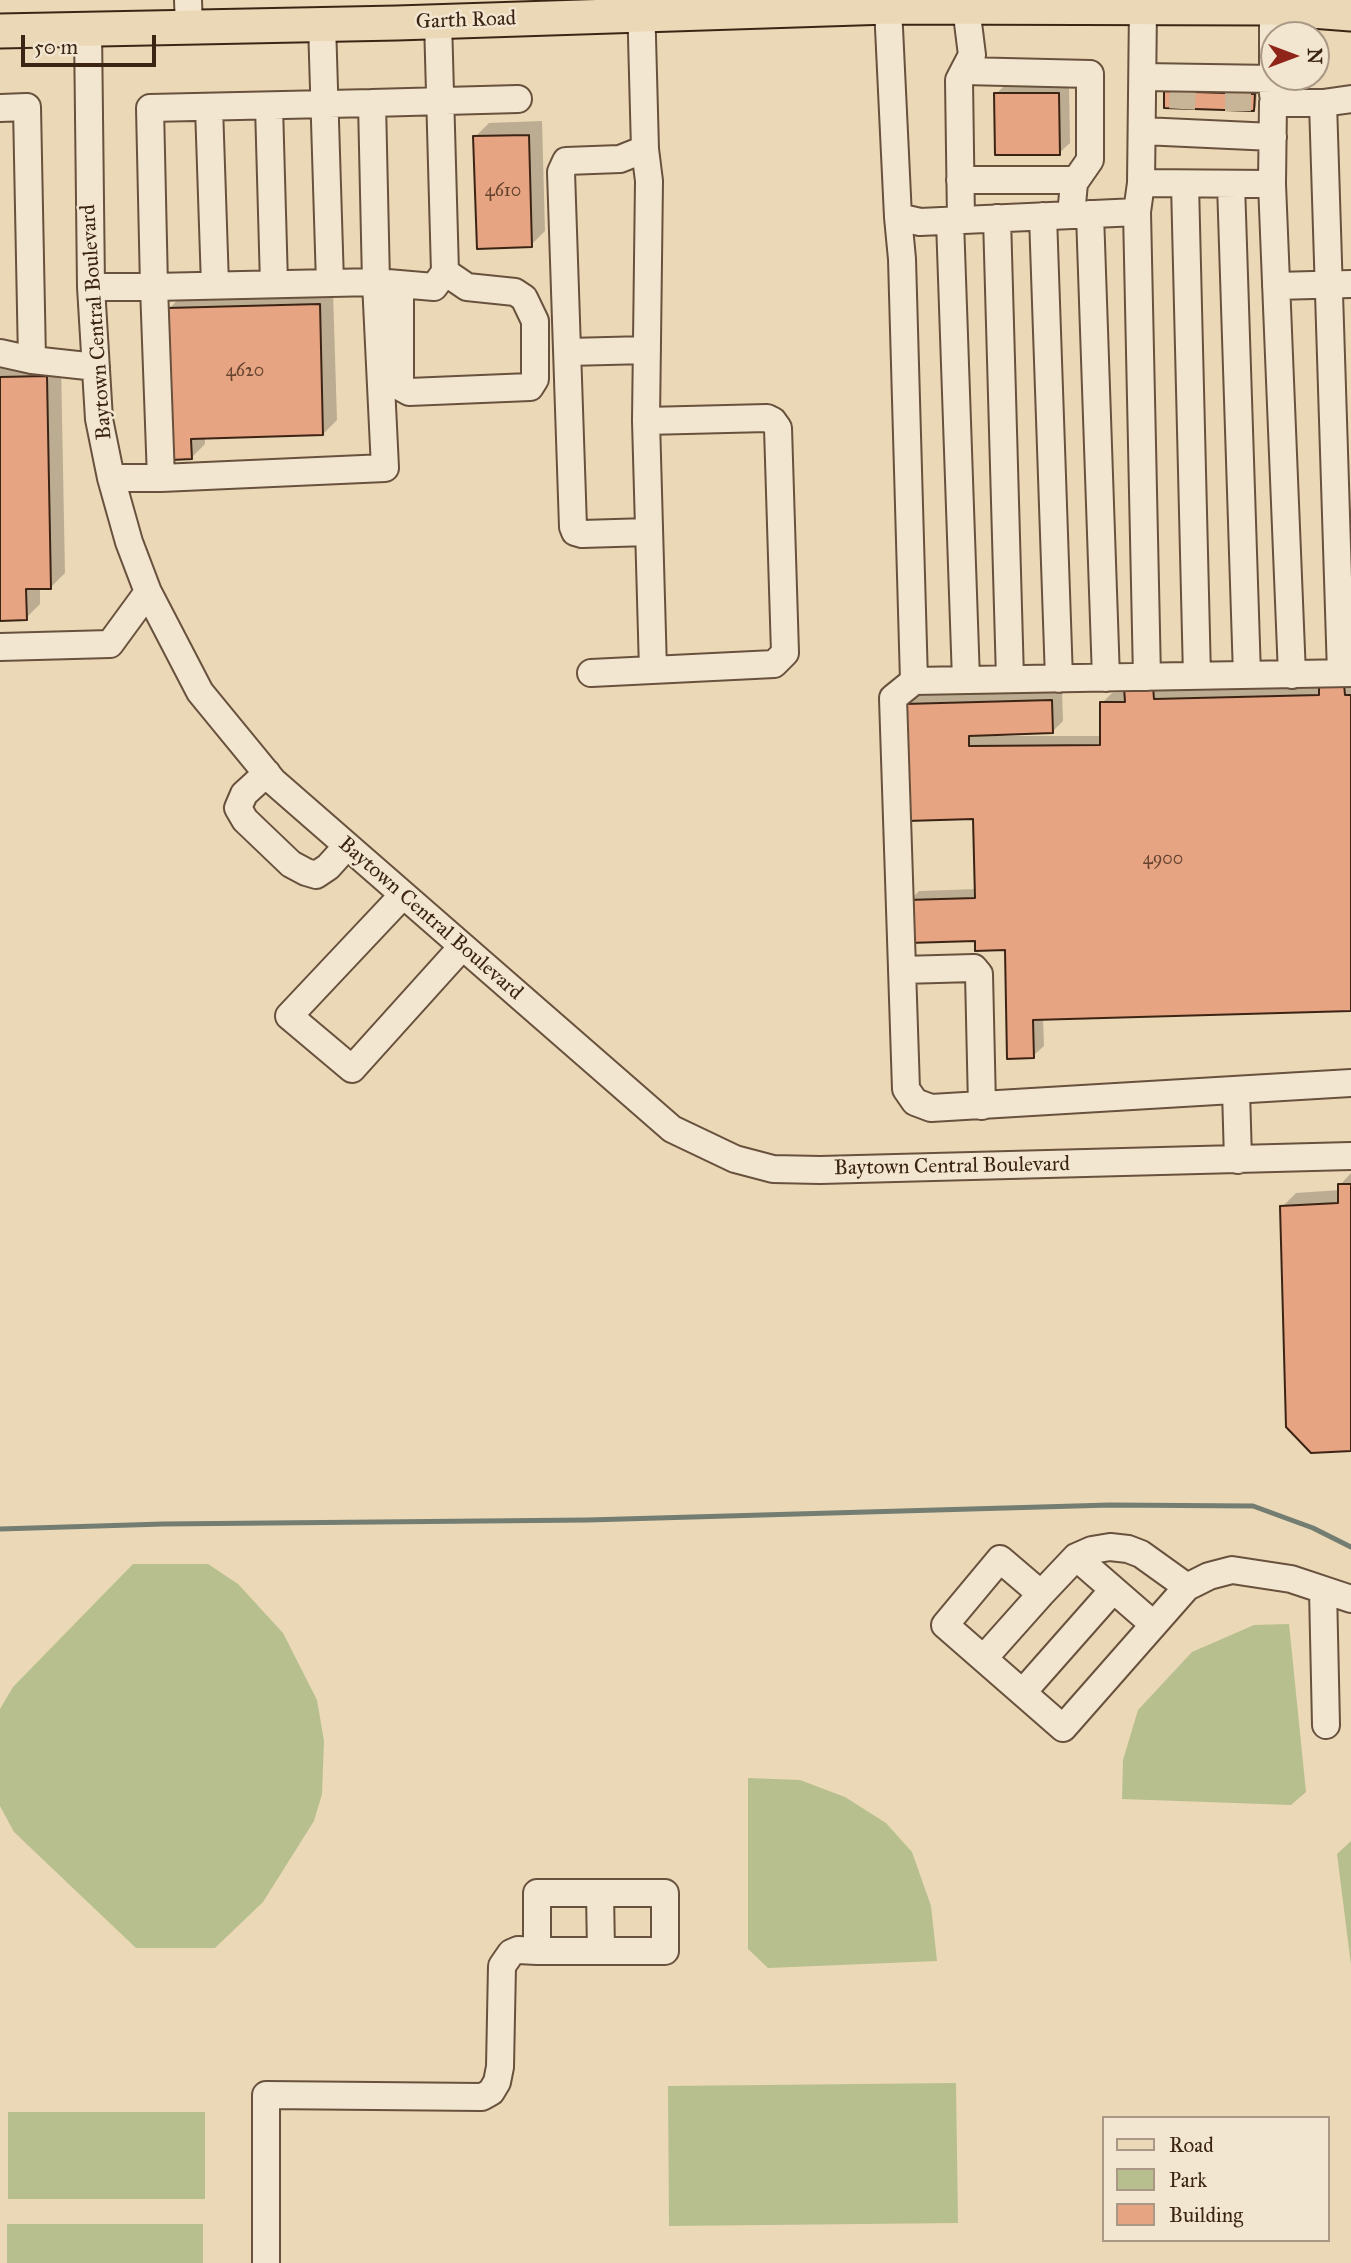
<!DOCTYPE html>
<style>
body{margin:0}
#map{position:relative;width:1351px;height:2263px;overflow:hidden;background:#ebd8b6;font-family:"IM FELL Great Primer",serif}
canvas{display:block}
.legend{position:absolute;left:1102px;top:2116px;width:228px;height:126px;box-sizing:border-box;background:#f2e6d0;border:2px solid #a99885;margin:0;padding:9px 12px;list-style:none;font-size:21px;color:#3c2415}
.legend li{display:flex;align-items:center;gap:14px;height:35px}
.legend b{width:35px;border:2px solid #a99885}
.north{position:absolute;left:1260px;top:21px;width:70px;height:70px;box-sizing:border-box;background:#f2e6d0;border:2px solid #a99885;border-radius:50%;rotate:90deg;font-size:19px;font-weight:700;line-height:28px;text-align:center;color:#3c2415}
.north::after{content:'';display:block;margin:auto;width:24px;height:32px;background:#8f2418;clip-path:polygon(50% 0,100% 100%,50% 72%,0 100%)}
.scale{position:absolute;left:21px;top:35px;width:135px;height:32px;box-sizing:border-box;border:4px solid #3c2415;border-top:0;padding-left:9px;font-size:21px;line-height:24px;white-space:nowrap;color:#3c2415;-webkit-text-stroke:5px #f2e6d0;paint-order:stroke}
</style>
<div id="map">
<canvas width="1351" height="2263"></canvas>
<ul class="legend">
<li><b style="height:9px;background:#ebd8b6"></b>Road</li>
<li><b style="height:19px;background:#b7bf8e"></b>Park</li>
<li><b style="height:19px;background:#e6a482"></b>Building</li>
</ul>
<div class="north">N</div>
<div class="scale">50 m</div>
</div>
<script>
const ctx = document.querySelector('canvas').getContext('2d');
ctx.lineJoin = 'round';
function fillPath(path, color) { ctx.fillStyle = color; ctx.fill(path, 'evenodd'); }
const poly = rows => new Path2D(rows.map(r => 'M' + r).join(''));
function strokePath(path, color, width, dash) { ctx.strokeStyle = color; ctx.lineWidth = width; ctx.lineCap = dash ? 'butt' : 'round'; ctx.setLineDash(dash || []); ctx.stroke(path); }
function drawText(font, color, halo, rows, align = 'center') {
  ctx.font = font + ' "IM FELL Great Primer",serif'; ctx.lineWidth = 5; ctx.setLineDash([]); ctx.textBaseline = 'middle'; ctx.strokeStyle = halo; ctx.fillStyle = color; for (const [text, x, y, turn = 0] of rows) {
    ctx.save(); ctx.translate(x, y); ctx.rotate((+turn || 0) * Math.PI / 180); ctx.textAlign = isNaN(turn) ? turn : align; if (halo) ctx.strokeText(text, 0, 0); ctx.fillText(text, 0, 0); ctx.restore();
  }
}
const green = poly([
 [133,1564,208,1564,238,1584,283,1633,317,1700,324,1741,322,1794,314,1821,263,1902,215,1948,136,1948,14,1832,0,1806,0,1709,13,1687],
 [1289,1624,1306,1792,1291,1805,1122,1799,1123,1760,1138,1710,1192,1652,1254,1625],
 [748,1778,800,1780,845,1797,886,1823,912,1852,931,1906,937,1961,768,1968,748,1949],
 [1351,1841,1351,1965,1337,1854],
 [956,2083,958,2223,669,2226,668,2086],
 [8,2112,205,2112,205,2199,8,2199],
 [7,2224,203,2224,203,2263,7,2263]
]);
const shadow = poly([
 [1069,83,1070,143,1059,153,996,94,1006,84],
 [1169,89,1257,92,1256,107,1253,109,1166,91],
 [542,121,545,231,531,245,475,137,489,123],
 [333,291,337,420,323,434,205,436,205,444,191,458,169,309,183,294],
 [61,363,65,573,51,587,40,587,40,604,26,618,0,619,0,364],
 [1351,675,1351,1010,1043,1018,1044,1046,1033,1056,1006,948,977,940,909,901,919,891,977,889,975,817,906,704,916,694,1062,690,1063,721,1052,732,1003,733,1003,736,1102,736,1102,703,1112,693,1126,692,1163,676,1163,690,1321,685],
 [1351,1173,1351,1450,1282,1207,1296,1193,1340,1190,1340,1185]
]);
const stream = poly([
 [0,1529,163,1524,588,1520,1110,1505,1253,1506,1313,1528,1351,1547]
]);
const building = poly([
 [1164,91,1255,94,1254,111,1164,108,1164,91],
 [994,93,1059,93,1060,155,995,155,994,93],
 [529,135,532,247,477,249,473,136,529,135],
 [320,304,323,435,191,439,192,459,171,460,167,308,320,304],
 [47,376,51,589,26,589,27,620,0,621,0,377,47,376],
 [1344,684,1345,695,1351,695,1351,1011,1033,1020,1034,1058,1007,1059,1005,950,975,951,975,941,908,943,907,900,975,898,973,819,907,821,904,704,1052,700,1053,733,969,736,969,746,1100,745,1100,702,1125,702,1124,687,1153,686,1154,699,1319,695,1319,685,1344,684],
 [1338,1184,1351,1184,1351,1451,1311,1453,1286,1427,1280,1206,1338,1203,1338,1184]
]);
const minorTunnel = poly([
 [1182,109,1183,91],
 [1238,111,1238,93]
]);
const minor = poly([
 [188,0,189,27],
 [641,0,645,149,649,181,646,421,653,670],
 [888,7,898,217],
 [1273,8,1273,94],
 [322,24,330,283],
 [88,29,91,287,99,419,111,478,129,542,148,592,200,692,273,781,672,1129,735,1159,773,1169,820,1170,1351,1156],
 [964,71,1090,74,1090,160,1074,183,1071,215],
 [1143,77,1274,79],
 [1351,99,1323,103,1273,103,1272,184,1141,183,1137,212,920,222,898,217,902,259,914,681,1351,673],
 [372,103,518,99],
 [1323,103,1341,673],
 [269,106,274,284],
 [209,107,215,285],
 [0,108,27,107,32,360],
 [1143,131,1273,137],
 [645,149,620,159,566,161,561,172,573,527,575,532,582,534,649,532],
 [960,180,1074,180],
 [1141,183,1143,8],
 [1185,184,1197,676],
 [1231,184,1247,675],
 [1272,184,1292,675],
 [1137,212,1147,677],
 [1090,214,1106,678],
 [1043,216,1059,679],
 [997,218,1010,679],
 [961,220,959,80,972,55,966,7],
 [950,221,966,680],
 [400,284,400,387,409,392,530,387,535,379,535,321,524,298,515,292,467,287,445,272],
 [1276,286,1351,284],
 [91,287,154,287,376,282,372,103,150,108,154,287,161,478],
 [568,352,647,350],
 [0,353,32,360,96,367],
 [111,478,161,478,385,468,376,282,434,287,445,272,438,21],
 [0,647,110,644,148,592],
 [591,673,774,664,785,653,778,428,773,421,767,418,646,421],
 [914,681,893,698,906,1089,915,1102,931,1108,1351,1083],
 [267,773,244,794,238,808,245,820,291,864,306,872,316,875,328,867,347,846],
 [403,895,289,1016,352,1069,462,947],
 [902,970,974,968,979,974,982,1106],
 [1236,1090,1238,1160],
 [1110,1547,1128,1549,1141,1554,1187,1587,1063,1728,945,1625,1000,1559,1041,1594,1076,1557,1092,1550,1110,1547],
 [1076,1557,1153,1624],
 [1187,1587,1209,1576,1232,1570,1291,1579,1351,1599],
 [1323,1590,1326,1725],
 [984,1658,1041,1594],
 [1023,1692,1113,1590],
 [537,1893,665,1893,665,1951,537,1951,537,1893],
 [600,1893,601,1951],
 [266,2263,266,2095,482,2097,491,2092,497,2082,500,2067,502,1966,511,1953,518,1950,537,1951]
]);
const major = poly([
 [0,31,397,23,888,7,1273,8,1351,14]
]);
const numberNames = [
 ["4610",503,192],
 ["4620",245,372],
 ["4900",1163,860]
];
const streetNames = [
 ["Garth Road",466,21,-2],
 ["Baytown Central Boulevard",97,322,-94],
 ["Baytown Central Boulevard",430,919,41],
 ["Baytown Central Boulevard",952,1167,-1]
];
fillPath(green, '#b7bf8e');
fillPath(shadow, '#0003');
strokePath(stream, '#737d72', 5);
fillPath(building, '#e6a482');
strokePath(building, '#3c2415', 2);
strokePath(minorTunnel, '#c8b496', 26, [26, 13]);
strokePath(minor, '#68513d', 30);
strokePath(major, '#3c2415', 37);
strokePath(minor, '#f2e6d0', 26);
strokePath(major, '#ebd8b6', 33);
drawText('18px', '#664430', null, numberNames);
drawText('21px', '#3c2415', '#f2e6d0', streetNames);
</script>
